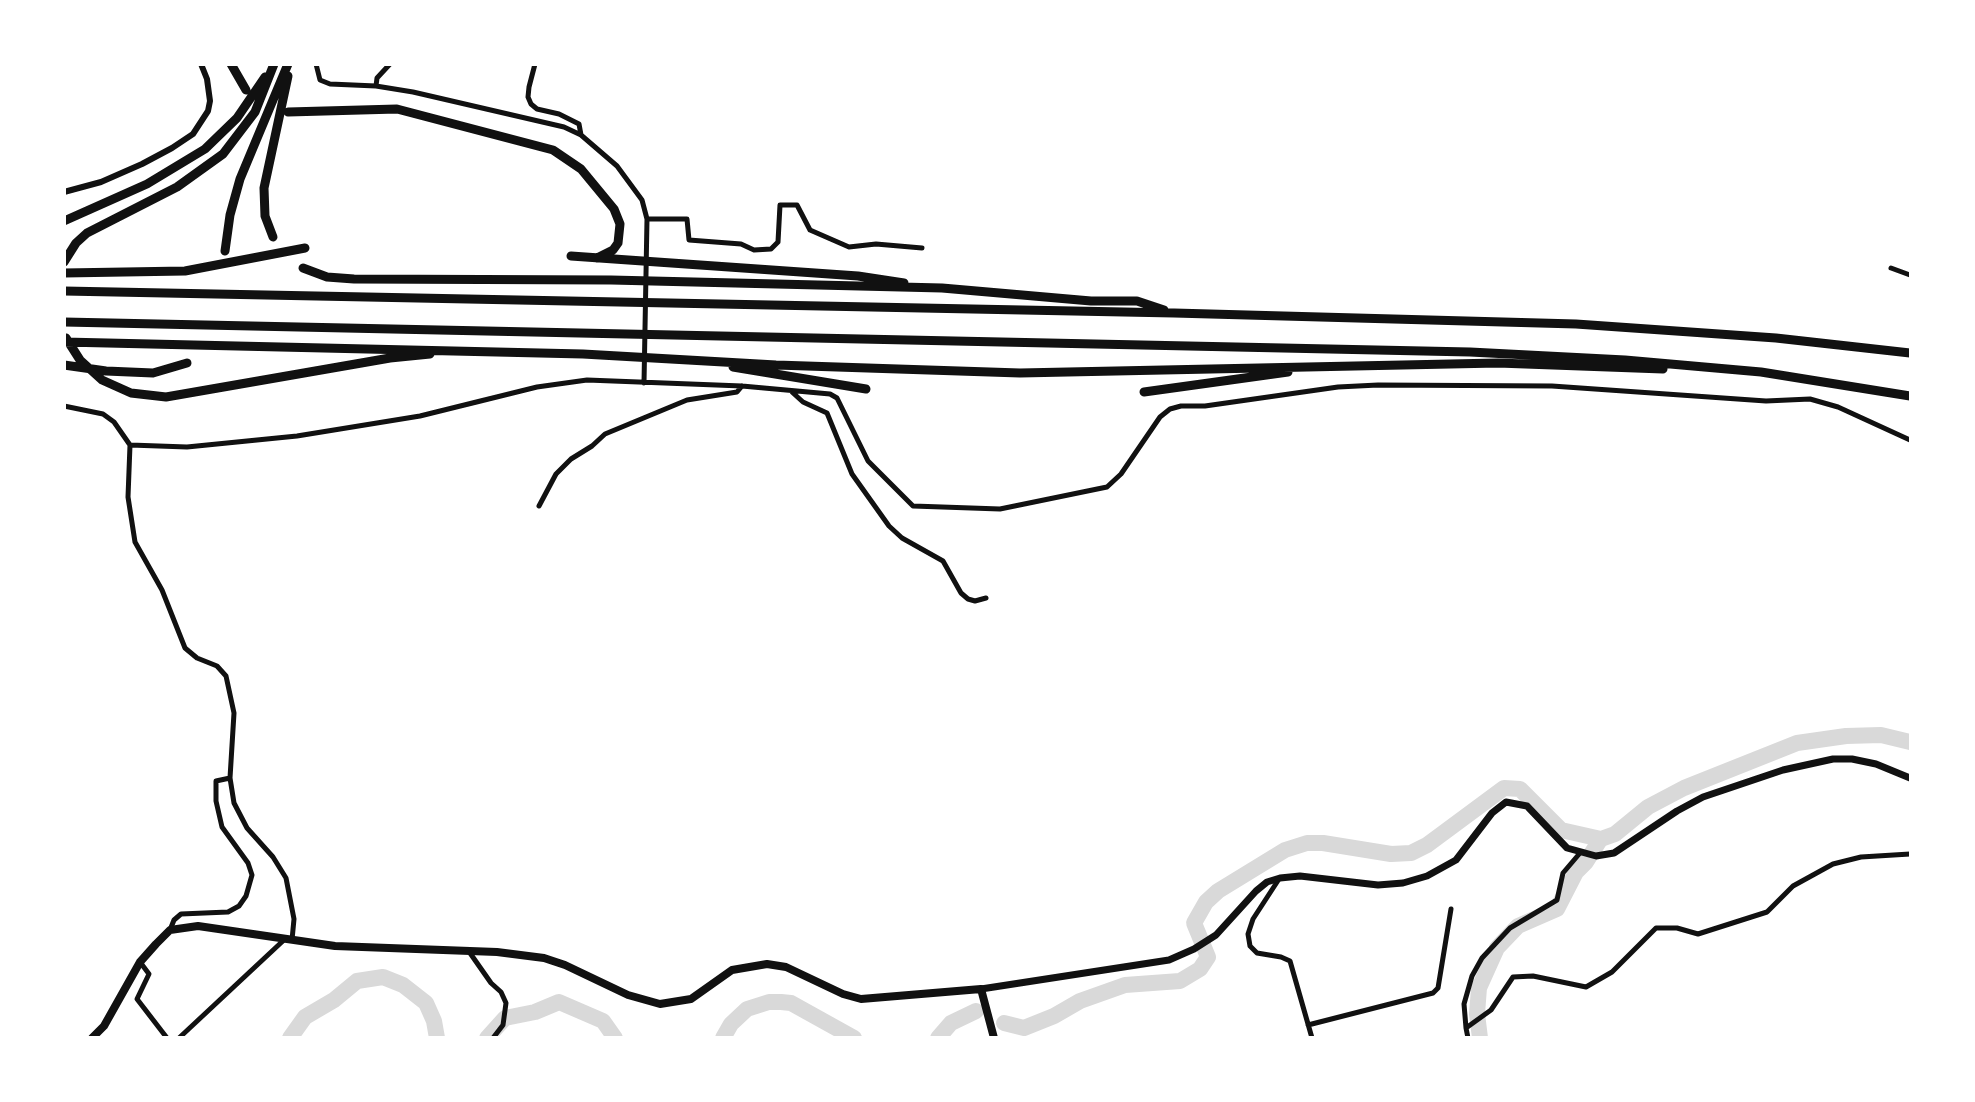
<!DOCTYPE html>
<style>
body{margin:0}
#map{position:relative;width:1975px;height:1102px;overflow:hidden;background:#fff;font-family:"DejaVu Sans",sans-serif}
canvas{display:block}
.frame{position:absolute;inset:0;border:66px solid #fff;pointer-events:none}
</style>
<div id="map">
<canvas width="1975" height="1102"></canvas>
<div class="frame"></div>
</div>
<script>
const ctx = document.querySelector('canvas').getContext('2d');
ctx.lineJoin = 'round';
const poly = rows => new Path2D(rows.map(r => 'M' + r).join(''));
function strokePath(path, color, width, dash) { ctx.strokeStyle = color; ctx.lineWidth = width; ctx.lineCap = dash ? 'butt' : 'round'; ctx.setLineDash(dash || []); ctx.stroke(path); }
const river = poly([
 [1004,1023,1024,1028,1054,1016,1080,1001,1125,985,1180,981,1200,969,1208,957,1194,923,1206,902,1218,891,1285,850,1307,843,1323,843,1391,854,1411,853,1427,845,1504,788,1520,789,1561,830,1601,839,1615,834,1648,807,1684,788,1797,743,1846,736,1881,735,1910,742],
 [290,1038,305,1017,334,1000,357,981,383,977,403,985,426,1003,434,1021,437,1038],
 [487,1038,505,1018,535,1012,559,1002,603,1021,615,1038],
 [723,1038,731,1024,747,1009,769,1002,781,1002,791,1003,854,1038],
 [938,1038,951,1023,976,1011],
 [1480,1038,1477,1014,1479,988,1497,948,1518,926,1557,909,1576,872,1586,862,1600,840]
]);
const minor = poly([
 [316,64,320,80,330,84,376,86,413,92,564,127,581,135,617,166,642,200,647,219,644,383],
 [535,64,529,87,528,97,531,104,537,109,559,114,579,124,581,135],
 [376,86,377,78,390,64],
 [647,219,687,219,689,240,741,244,754,250,771,249,778,242,780,205,797,205,810,230,849,247,876,244,922,248],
 [1891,268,1910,275],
 [792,392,803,402,827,413,852,474,889,526,902,538,943,561,961,593,968,599,975,601,986,598],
 [64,406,103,414,114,422,130,445,128,497,135,542,162,590,185,648,197,658,217,666,226,676,234,713,230,778,234,803,247,828,273,857,286,878,294,919,292,940],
 [130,445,187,447,297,436,420,416,537,387,587,380,742,386,830,394,837,398,868,461,913,506,1000,509,1107,487,1121,474,1160,417,1170,409,1181,406,1205,406,1338,387,1378,385,1552,386,1766,401,1810,399,1838,407,1910,440],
 [539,506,556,474,571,459,592,446,605,434,687,400,737,392,742,386],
 [1279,879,1253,919,1248,934,1250,946,1257,953,1281,957,1290,961,1312,1038],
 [170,930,174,920,181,914,228,912,239,906,246,896,252,875,248,863,222,827,216,801,216,781,230,778],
 [470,953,491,983,501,992,506,1003,503,1025,493,1038],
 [140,962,149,974,137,999,167,1038],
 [1308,1025,1433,993,1438,988,1451,909],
 [1466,1028,1464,1004,1472,976,1482,958,1510,928,1557,900,1563,873,1580,853],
 [179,1038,285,939],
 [1468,1038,1466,1028,1491,1010,1513,977,1533,976,1586,987,1612,972,1656,928,1677,928,1698,934,1767,912,1793,886,1833,864,1861,857,1910,854]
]);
const tertiary = poly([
 [64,192,101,182,142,164,172,148,193,134,208,111,210,101,207,79,201,64]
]);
const secondary = poly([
 [981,989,1169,960,1194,949,1216,935,1256,891,1267,882,1280,878,1300,876,1378,885,1403,883,1427,876,1456,860,1492,813,1506,802,1527,806,1567,848,1596,856,1614,853,1677,811,1703,797,1783,770,1833,759,1852,759,1876,764,1910,778]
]);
const primary = poly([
 [92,1038,104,1026,140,962,156,944,170,930,198,926,335,946,497,952,544,958,565,965,628,995,660,1004,691,999,732,970,767,964,786,967,843,994,861,999,981,989,994,1038]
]);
const motorway = poly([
 [231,64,246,90],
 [288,112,397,109,553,150,581,169,614,209,620,224,618,243,613,250,597,258],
 [64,221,147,184,205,149,237,118,265,77],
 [273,237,265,216,264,188,288,76],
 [225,251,230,215,240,179,288,64],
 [571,256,858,276,904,283],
 [64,262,76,243,87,233,177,187,223,154,255,112,274,64],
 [303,268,327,277,354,279,611,280,942,288,1091,301,1137,301,1164,310],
 [64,273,185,271,305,248],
 [64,291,1174,313,1576,324,1776,338,1910,353],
 [64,322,1470,352,1625,360,1761,372,1910,396],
 [66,338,80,360,102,380,131,393,166,397,390,358,430,354],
 [64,342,583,354,776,365,1020,373,1498,363,1663,369],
 [64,365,106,371,153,373,187,363],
 [733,367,866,389],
 [1144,392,1288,372]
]);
strokePath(river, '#d9d9d9', 16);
strokePath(minor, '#111', 5);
strokePath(tertiary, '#111', 6);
strokePath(secondary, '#111', 7);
strokePath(primary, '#111', 8);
strokePath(motorway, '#111', 9);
</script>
